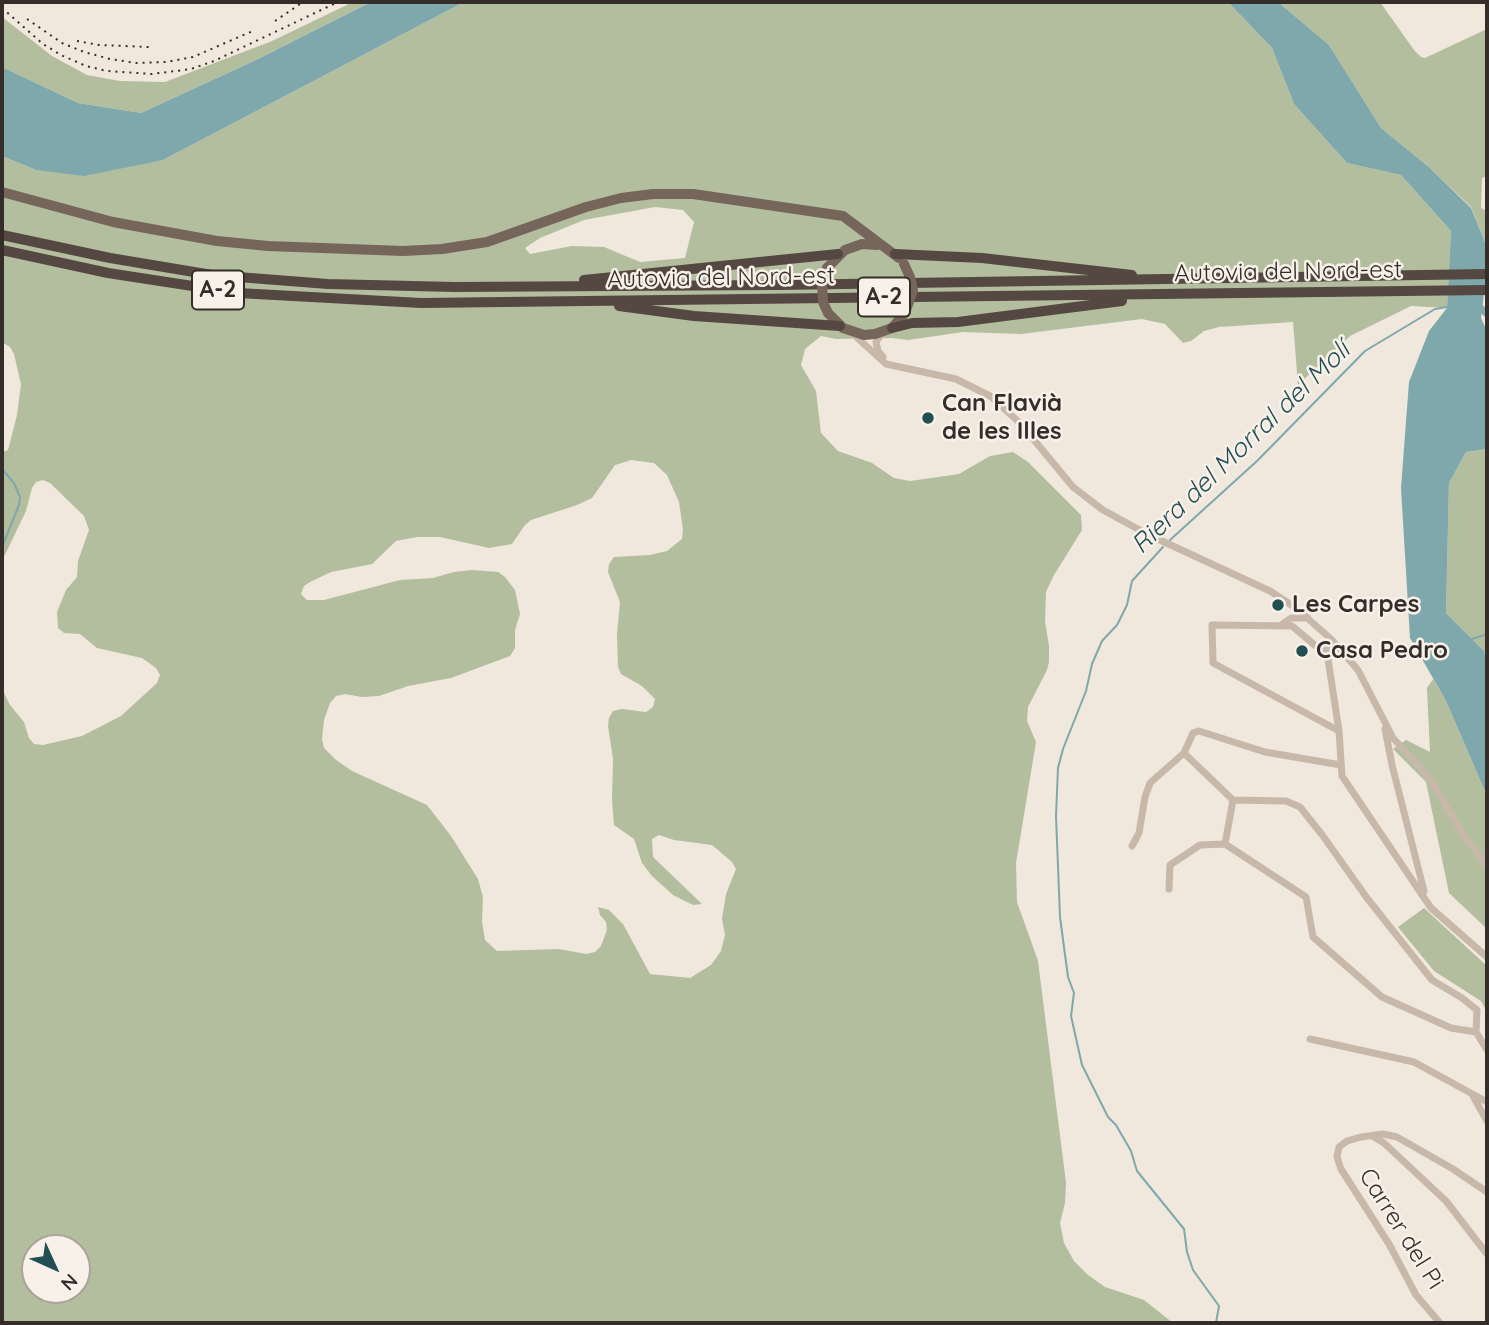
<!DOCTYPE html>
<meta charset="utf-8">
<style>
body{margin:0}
#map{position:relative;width:1489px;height:1325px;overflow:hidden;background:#f0e7dd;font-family:Quicksand,sans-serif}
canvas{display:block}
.frame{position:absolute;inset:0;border:4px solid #352d29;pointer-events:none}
.north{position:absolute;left:21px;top:1234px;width:70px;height:70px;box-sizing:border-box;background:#f8f1e9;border:2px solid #aaa39c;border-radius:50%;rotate:135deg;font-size:19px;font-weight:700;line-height:28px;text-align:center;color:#352d29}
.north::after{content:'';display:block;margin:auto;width:24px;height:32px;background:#224f53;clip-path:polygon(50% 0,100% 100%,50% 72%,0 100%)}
</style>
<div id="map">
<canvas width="1489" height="1325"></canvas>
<div class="frame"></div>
<div class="north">N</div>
</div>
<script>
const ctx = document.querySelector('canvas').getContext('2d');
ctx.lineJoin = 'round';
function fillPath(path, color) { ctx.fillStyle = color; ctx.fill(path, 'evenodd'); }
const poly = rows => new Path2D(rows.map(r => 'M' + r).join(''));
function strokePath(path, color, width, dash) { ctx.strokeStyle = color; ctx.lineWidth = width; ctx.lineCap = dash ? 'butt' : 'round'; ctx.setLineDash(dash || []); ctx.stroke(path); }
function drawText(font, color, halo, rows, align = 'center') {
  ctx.font = font + ' Quicksand,sans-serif'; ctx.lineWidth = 5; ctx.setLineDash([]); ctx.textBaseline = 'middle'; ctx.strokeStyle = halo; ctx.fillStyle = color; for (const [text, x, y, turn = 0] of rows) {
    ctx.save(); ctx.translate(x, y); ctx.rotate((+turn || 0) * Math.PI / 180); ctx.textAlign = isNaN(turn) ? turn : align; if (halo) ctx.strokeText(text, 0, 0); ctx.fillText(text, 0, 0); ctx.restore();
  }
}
const green = poly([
 [353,2,371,2,256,60,141,113,78,103,2,67,2,17,52,56,87,75,120,81,165,82,272,41],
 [464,2,1228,2,1272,48,1294,104,1347,163,1401,175,1451,231,1447,308,1411,306,1350,336,1298,385,1293,322,1219,327,1204,331,1191,341,1183,343,1165,324,1142,319,1021,334,963,332,908,340,892,338,836,339,821,336,805,349,801,365,816,391,821,433,838,451,872,463,894,478,910,481,959,474,990,456,1013,452,1028,462,1081,515,1082,530,1054,575,1046,592,1045,621,1049,646,1049,662,1047,670,1028,707,1027,721,1036,742,1016,863,1017,902,1038,961,1066,1183,1065,1203,1060,1223,1064,1243,1074,1261,1088,1275,1105,1287,1144,1300,1173,1323,2,1323,2,689,10,705,24,722,29,738,34,744,43,745,82,736,121,716,157,683,160,675,156,668,142,658,97,648,80,634,64,633,58,628,57,612,66,590,77,577,78,561,89,530,84,516,50,483,43,480,36,482,32,488,26,511,2,561,2,452,8,450,17,415,21,384,14,354,10,347,2,342,2,156,36,170,163,160],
 [655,207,683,210,694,222,685,258,640,262,604,247,572,246,530,254,525,248,540,238,584,220],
 [631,460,654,463,667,475,679,502,683,530,682,539,667,551,650,555,614,557,609,564,608,572,620,602,617,634,618,667,621,674,642,686,655,699,653,707,646,712,622,709,613,711,609,718,608,726,613,759,612,800,614,825,634,839,642,863,652,876,673,895,693,905,702,904,653,857,652,839,659,835,674,840,712,845,732,862,736,869,726,894,722,919,725,935,721,951,711,965,690,978,650,974,623,924,609,910,598,907,600,915,606,922,607,930,601,946,595,952,586,954,559,949,497,951,485,940,482,922,483,897,478,879,451,836,427,805,352,771,336,760,324,748,322,739,324,720,330,703,336,696,345,694,362,697,379,696,408,686,451,678,510,656,515,648,515,630,520,614,515,590,505,577,498,572,472,570,454,572,433,578,400,580,324,600,307,600,301,594,304,586,310,582,331,572,372,564,396,541,417,537,440,537,489,548,512,544,525,525,531,520,577,505,592,498,615,465],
 [35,1248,77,1248,77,1290,35,1290],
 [1278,2,1380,2,1414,50,1421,57,1425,58,1487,29,1487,176,1482,178,1481,208,1487,211,1487,247,1471,207,1430,168,1381,128,1329,45],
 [1487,449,1487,661,1484,651,1446,613,1449,483,1466,452],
 [1433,679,1446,701,1487,796,1487,929,1449,893,1426,782,1393,749,1406,740,1430,752,1427,688],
 [1424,908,1487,966,1487,1028,1486,1010,1481,1001,1434,971,1398,927]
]);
const water = poly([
 [371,2,464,2,163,160,84,176,36,170,2,156,2,67,78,103,141,113,256,60],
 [1228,2,1278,2,1329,45,1381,128,1430,168,1471,208,1487,247,1487,269,1481,318,1487,331,1487,449,1466,452,1449,483,1446,613,1484,651,1487,661,1487,796,1446,701,1410,638,1401,488,1409,382,1429,331,1447,308,1451,231,1401,175,1347,163,1294,104,1272,48]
]);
const stream = poly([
 [2,469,14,483,20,497,19,505,2,547],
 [1170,540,1257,461,1365,351,1435,309,1447,307],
 [1163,547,1132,581,1127,605,1117,625,1102,641,1092,664,1086,691,1063,749,1058,768,1056,816,1060,917,1068,977,1074,993,1071,1016,1082,1065,1108,1117,1116,1125,1131,1151,1137,1171,1184,1229,1187,1252,1193,1270,1219,1306,1216,1323],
 [1472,639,1487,634]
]);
const canal = poly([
 [1475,303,1487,314]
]);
const minor = poly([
 [853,334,886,364,956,379,990,396,1020,423,1073,487,1103,510,1147,534,1270,591,1296,608,1332,640,1358,670,1393,738,1429,777,1463,834,1487,867],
 [883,357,878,351,876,342,883,332],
 [1281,625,1291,618,1308,618],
 [1332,640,1327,648,1328,659,1339,731,1342,776,1431,908,1487,957],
 [1323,652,1292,626,1212,625,1213,663,1339,731],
 [1385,729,1392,765,1424,891],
 [1184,753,1233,800,1225,844],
 [1233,800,1286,801,1300,807,1323,836,1367,898,1432,980,1462,998,1477,1010,1476,1032],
 [1132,846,1139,833,1145,797,1150,783,1184,753,1193,733,1199,731,1265,752,1341,765],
 [1169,889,1170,865,1200,845,1225,844,1306,897,1313,937,1382,997,1451,1028,1476,1032,1487,1050],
 [1310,1039,1414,1062,1487,1102],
 [1473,1096,1487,1121],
 [1374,1137,1384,1143,1446,1201,1487,1254],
 [1440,1323,1416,1295,1389,1244,1341,1169,1337,1157,1339,1147,1347,1141,1361,1137,1383,1134,1397,1137,1453,1169,1487,1192]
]);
const major = poly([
 [2,192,113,222,217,241,268,246,403,251,442,249,487,242,586,207,621,198,653,194,693,194,843,216,899,258],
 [827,268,845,250,862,244,877,245],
 [828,313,843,328,864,335,875,334,892,328,905,313]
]);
const highway = poly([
 [2,235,110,258,212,275,328,284,454,287,780,285,1487,274],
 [2,250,108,273,238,293,421,303,1487,290],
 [895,254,982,258,1132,275],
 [584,280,838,254],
 [619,306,694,316,840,326],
 [892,328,912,323,958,322,1122,301]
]);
const rail = poly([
 [2,8,43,44,61,55,86,66,107,71,152,74,191,69,214,61,338,2],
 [27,19,62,43,84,52,110,59,136,63,166,62,193,57,255,30],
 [275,21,303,2],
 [77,41,99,45,149,47]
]);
const majorBridge = poly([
 [904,264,910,277,913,290,905,313],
 [827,268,822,284,823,302,828,313]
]);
const markers = [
 [928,418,7,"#224f53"],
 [1278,605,7,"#224f53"],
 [1302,651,7,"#224f53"]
];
const shields = [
 [218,290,52],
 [884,297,52]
];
const shieldNames = [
 ["A-2",218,290],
 ["A-2",884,297]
];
const streetNames = [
 ["Autovia del Nord-est",1288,272,-1],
 ["Autovia del Nord-est",721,278,-1],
 ["Carrer del Pi",1401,1229,58]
];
const poiNames = [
 ["Can Flavià",942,404],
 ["de les Illes",942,432],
 ["Les Carpes",1292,605],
 ["Casa Pedro",1316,651]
];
const waterNames = [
 ["Riera del Morral del Molí",1241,448,-44]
];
fillPath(green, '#b3be9e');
fillPath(water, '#7ea8ab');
strokePath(stream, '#7ea8ab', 2);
strokePath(canal, '#7ea8ab', 7);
strokePath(minor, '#c7b8aa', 7);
strokePath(major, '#76655b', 10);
strokePath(highway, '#554741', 10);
strokePath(rail, '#352d29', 2, [2, 5]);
strokePath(majorBridge, '#76655b', 10);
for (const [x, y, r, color] of markers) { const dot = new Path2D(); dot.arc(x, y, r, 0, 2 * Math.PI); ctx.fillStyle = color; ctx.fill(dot); strokePath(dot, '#f8f1e9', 2.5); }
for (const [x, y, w] of shields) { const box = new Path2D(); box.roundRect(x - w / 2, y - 19.5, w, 39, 5); ctx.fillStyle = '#f8f1e9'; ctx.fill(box); strokePath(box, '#352d29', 2); }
drawText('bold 23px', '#352d29', null, shieldNames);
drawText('24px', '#352d29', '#f8f1e9', streetNames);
drawText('bold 24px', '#352d29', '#f8f1e9', poiNames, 'left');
drawText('italic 26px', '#224f53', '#f8f1e9', waterNames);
</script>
